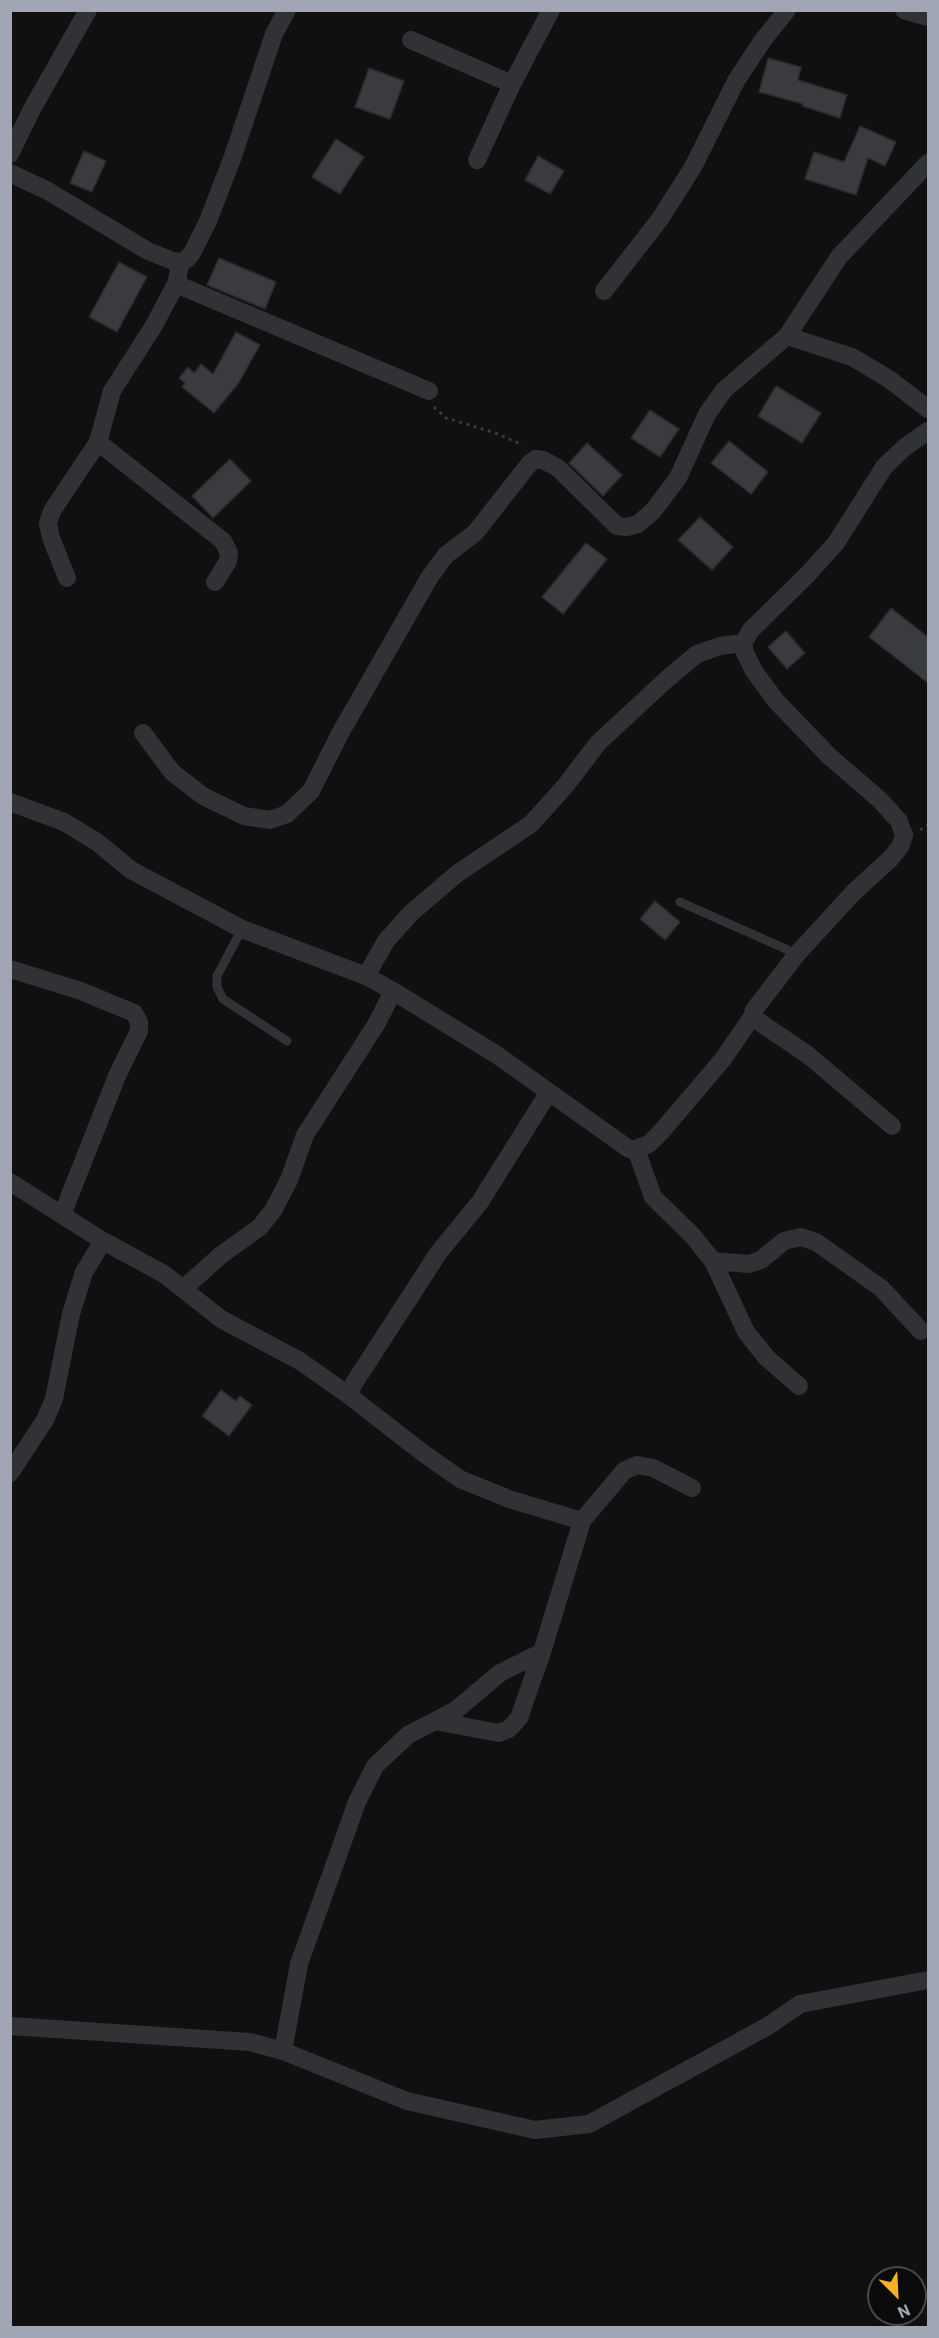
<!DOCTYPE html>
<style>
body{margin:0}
#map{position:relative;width:939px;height:2338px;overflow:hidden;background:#101011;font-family:Roboto,sans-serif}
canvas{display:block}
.frame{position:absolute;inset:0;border:12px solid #a0a6b3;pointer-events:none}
.north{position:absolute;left:867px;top:2266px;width:60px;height:60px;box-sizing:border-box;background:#0b0b0c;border:2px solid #47494f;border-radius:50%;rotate:156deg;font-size:16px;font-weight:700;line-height:24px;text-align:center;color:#a0a6b3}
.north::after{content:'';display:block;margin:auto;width:21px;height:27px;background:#f7b122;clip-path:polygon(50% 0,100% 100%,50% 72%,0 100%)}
</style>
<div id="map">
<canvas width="939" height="2338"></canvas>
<div class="frame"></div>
<div class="north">N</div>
</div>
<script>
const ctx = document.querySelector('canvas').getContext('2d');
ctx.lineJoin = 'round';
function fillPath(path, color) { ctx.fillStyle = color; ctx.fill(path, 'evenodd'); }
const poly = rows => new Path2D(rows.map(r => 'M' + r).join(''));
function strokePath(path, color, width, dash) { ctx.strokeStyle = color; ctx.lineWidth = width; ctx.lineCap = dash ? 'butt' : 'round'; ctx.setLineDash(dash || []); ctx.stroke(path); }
const building = poly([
 [768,58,801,67,798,80,847,95,840,118,802,106,803,104,759,92,768,58],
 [369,68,404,81,390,119,355,107,369,68],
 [860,126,896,142,885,166,868,158,856,195,805,179,814,152,844,162,860,126],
 [336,139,364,157,340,194,312,177,336,139],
 [84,151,106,161,92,192,70,183,84,151],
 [538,156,564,171,550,194,525,180,538,156],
 [219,258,276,282,265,309,207,285,219,258],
 [119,262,147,277,117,332,89,317,119,262],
 [236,332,260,345,238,384,214,413,182,387,185,383,179,378,188,367,194,373,201,364,213,374,236,332],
 [776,386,821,413,802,443,758,416,776,386],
 [650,410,679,429,660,457,631,438,650,410],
 [729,441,768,472,751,494,711,463,729,441],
 [587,443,622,475,603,496,569,463,587,443],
 [230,459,251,481,213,518,192,496,230,459],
 [700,517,733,547,712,570,678,540,700,517],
 [586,543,607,559,563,614,542,597,586,543],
 [891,608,928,637,928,683,869,637,891,608],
 [786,631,805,653,787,669,768,647,786,631],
 [655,901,680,922,665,940,640,919,655,901],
 [221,1390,236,1401,240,1396,252,1405,229,1436,202,1416,221,1390]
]);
const path = poly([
 [434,407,446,418,493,432,523,445],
 [920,830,928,825]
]);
const service = poly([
 [680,902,797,954],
 [242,929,217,976,217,987,223,999,287,1041]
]);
const minor = poly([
 [904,10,928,17],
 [411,40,512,84],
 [10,154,32,109,88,10],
 [477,160,512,84,551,10],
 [10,173,48,191,148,251,173,261,181,262,187,259,192,253,208,221,232,159,274,34,287,10],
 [176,284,429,391],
 [604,291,660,219,693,167,736,81,763,40,787,10],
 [787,336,852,357,889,379,928,409],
 [98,442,223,541,229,553,228,561,215,582],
 [67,578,51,538,48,523,52,511,98,442,112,391,153,327,176,284,181,262],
 [143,733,172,772,203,796,244,816,270,820,287,814,311,791,342,730,429,578,446,555,475,533,530,463,536,459,543,460,558,468,617,526,627,527,638,524,653,511,678,478,707,414,724,390,787,336,839,257,928,163],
 [10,802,64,822,97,842,131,870,242,929,366,976,393,991,497,1055,629,1149,636,1149,649,1144,661,1132,723,1059,752,1017],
 [10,969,81,991,134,1013,139,1022,139,1031,117,1076,62,1215],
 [366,976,386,941,411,913,458,873,531,824,566,785,598,743,667,679,697,654,720,646,743,643],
 [892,1126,808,1055,752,1017,754,1010,797,954,853,893,890,859,900,847,904,835,899,821,880,800,829,756,776,701,754,671,745,653,743,643,751,630,807,575,836,543,884,467,905,447,928,431],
 [636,1149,653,1197,692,1235,713,1261,746,1332,767,1358,799,1386],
 [10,1182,103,1241,164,1274,221,1319,300,1361,347,1394,423,1453,460,1479,509,1499,582,1521],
 [713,1261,749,1264,761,1260,784,1241,801,1237,816,1242,881,1288,921,1331],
 [183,1289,221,1255,260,1227,274,1209,289,1180,305,1135,377,1023,393,991],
 [347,1394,439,1252,480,1202,549,1092],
 [10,1473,45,1420,54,1399,71,1314,84,1272,103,1241],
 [435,1721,499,1733,509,1729,519,1718,542,1652,582,1521,624,1471,637,1465,653,1468,692,1488],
 [10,2026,250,2042,283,2051,407,2101,535,2130,589,2124,768,2026,800,2004,928,1980],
 [283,2051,299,1964,357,1802,375,1766,408,1735,456,1710,500,1673,542,1652]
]);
fillPath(building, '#3a3b3f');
strokePath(building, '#2a2a2d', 1.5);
strokePath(path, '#37393d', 3, [3, 4.5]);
strokePath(service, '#313236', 9);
strokePath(minor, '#313236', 18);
</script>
